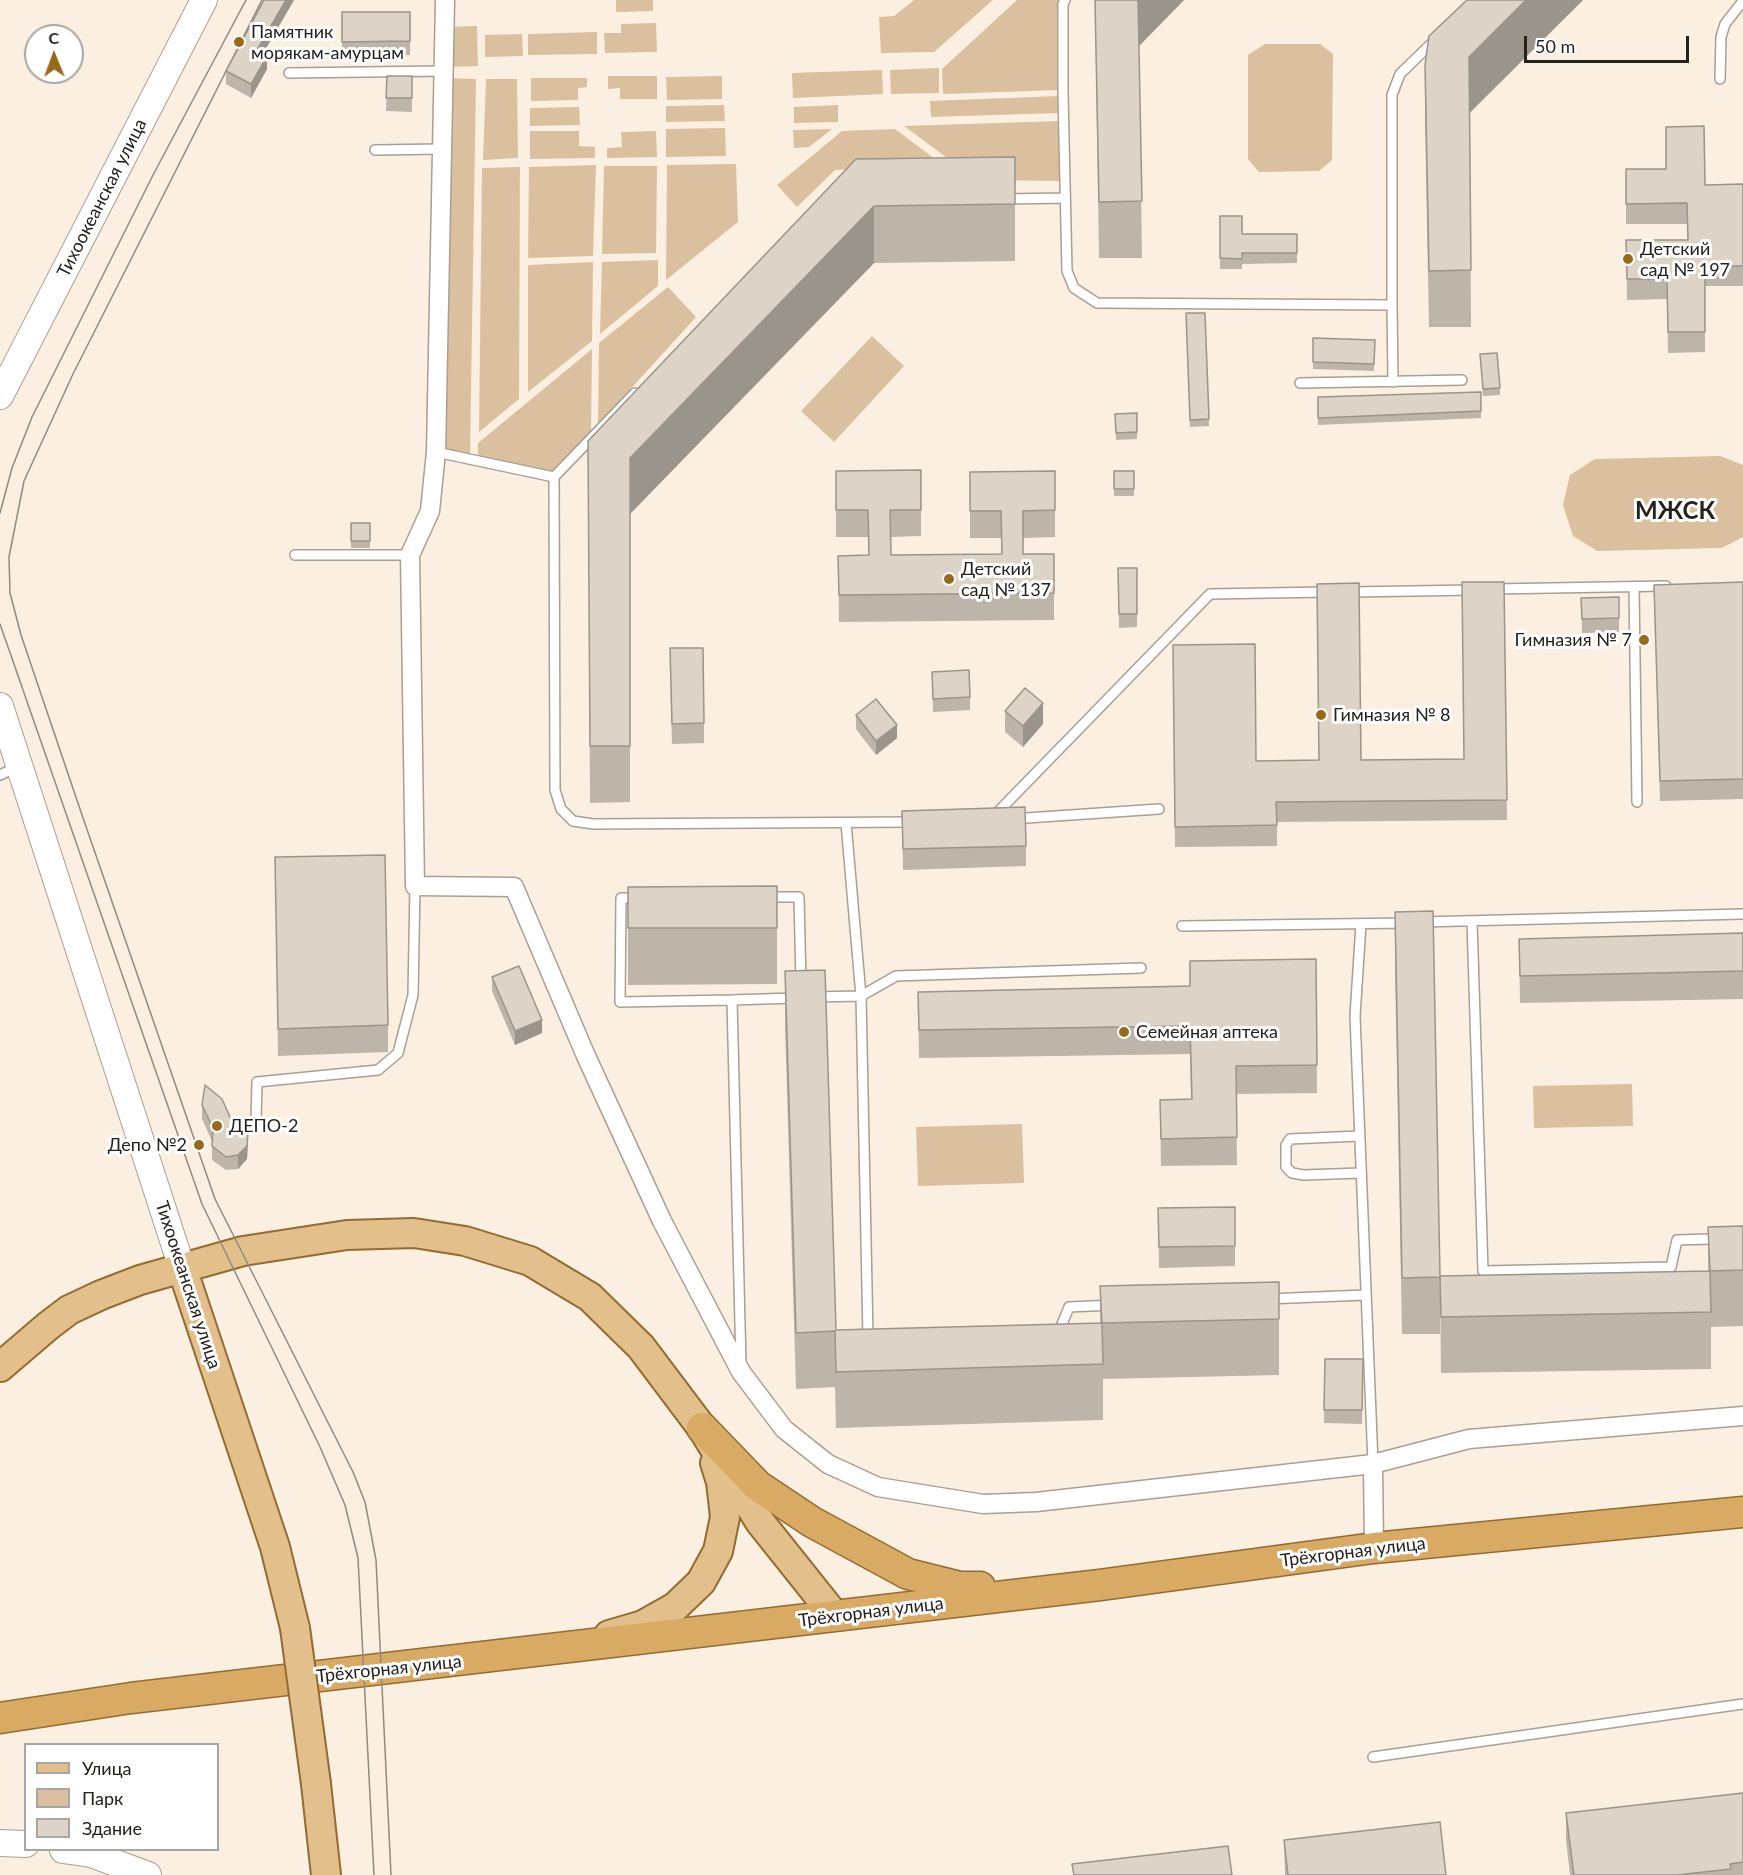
<!DOCTYPE html>
<meta charset="utf-8">
<style>
body{margin:0}
#map{position:relative;width:1743px;height:1875px;overflow:hidden;background:#faefe1;font-family:Lato,sans-serif}
canvas{display:block}
.legend{position:absolute;left:24px;top:1743px;width:195px;height:108px;box-sizing:border-box;background:#fff;border:2px solid #a8a6a4;margin:0;padding:8px 10px;list-style:none;font-size:18px;color:#25211c}
.legend li{display:flex;align-items:center;gap:12px;height:30px}
.legend b{width:30px;border:2px solid #a8a6a4}
.north{position:absolute;left:24px;top:24px;width:60px;height:60px;box-sizing:border-box;background:#fff;border:2px solid #a8a6a4;border-radius:50%;rotate:359deg;font-size:16px;font-weight:700;line-height:24px;text-align:center;color:#25211c}
.north::after{content:'';display:block;margin:auto;width:21px;height:27px;background:#99691b;clip-path:polygon(50% 0,100% 100%,50% 72%,0 100%)}
.scale{position:absolute;left:1524px;top:36px;width:165px;height:27px;box-sizing:border-box;border:3px solid #25211c;border-top:0;padding-left:8px;font-size:18px;line-height:21px;white-space:nowrap;color:#25211c;-webkit-text-stroke:4px #fff;paint-order:stroke}
</style>
<div id="map">
<canvas width="1743" height="1875"></canvas>
<ul class="legend">
<li><b style="height:8px;background:#e2bf8b"></b>Улица</li>
<li><b style="height:16px;background:#dac09e"></b>Парк</li>
<li><b style="height:16px;background:#ddd3c6"></b>Здание</li>
</ul>
<div class="north">С</div>
<div class="scale">50 m</div>
</div>
<script>
const ctx = document.querySelector('canvas').getContext('2d');
ctx.lineJoin = 'round';
function fillPath(path, color) { ctx.fillStyle = color; ctx.fill(path, 'evenodd'); }
const poly = rows => new Path2D(rows.map(r => 'M' + r).join(''));
function strokePath(path, color, width, dash) { ctx.strokeStyle = color; ctx.lineWidth = width; ctx.lineCap = dash ? 'butt' : 'round'; ctx.setLineDash(dash || []); ctx.stroke(path); }
function drawText(font, color, halo, rows, align = 'center') {
  ctx.font = font + ' Lato,sans-serif'; ctx.lineWidth = 6; ctx.setLineDash([]); ctx.textBaseline = 'middle'; ctx.strokeStyle = halo; ctx.fillStyle = color; for (const [text, x, y, turn = 0] of rows) {
    ctx.save(); ctx.translate(x, y); ctx.rotate((+turn || 0) * Math.PI / 180); ctx.textAlign = isNaN(turn) ? turn : align; if (halo) ctx.strokeText(text, 0, 0); ctx.fillText(text, 0, 0); ctx.restore();
  }
}
const green = poly([
 [616,0,653,0,653,11,616,12],
 [914,0,993,0,934,52,881,53,879,17,894,16],
 [1017,0,1058,0,1060,90,943,94,942,69],
 [656,23,657,52,605,53,604,33,621,33,621,24],
 [477,26,478,66,448,67,449,27],
 [597,32,597,54,528,55,528,34],
 [522,34,523,56,485,57,485,35],
 [1265,44,1320,44,1333,54,1332,160,1319,171,1259,172,1248,159,1248,55],
 [939,68,939,93,891,94,890,70],
 [882,70,883,94,793,98,792,73],
 [608,76,657,76,657,99,620,99,620,88,608,89],
 [722,76,722,99,667,100,666,77],
 [447,78,476,79,470,455,441,449],
 [531,78,587,78,587,87,578,88,578,100,531,101],
 [486,79,517,79,518,158,483,160],
 [1060,96,1060,113,931,117,930,101],
 [724,105,725,121,666,122,666,106],
 [838,105,838,122,794,123,794,107],
 [579,107,580,125,530,126,530,108],
 [1060,121,1061,181,977,180,904,126],
 [725,128,726,156,666,157,666,129],
 [832,129,809,147,794,148,793,130],
 [895,129,943,165,835,170,797,207,777,185,842,131],
 [530,131,579,131,579,146,595,147,595,158,530,159],
 [656,131,657,157,607,158,607,148,622,147,621,132],
 [736,164,738,222,666,280,667,165],
 [596,165,593,256,528,258,529,167],
 [604,166,657,166,656,253,602,254],
 [520,167,519,399,479,432,482,168],
 [658,260,658,286,600,334,602,262],
 [593,262,592,341,528,392,528,265],
 [668,287,696,317,598,425,599,343],
 [872,336,904,366,834,442,801,411],
 [592,349,591,433,553,473,478,458,478,443],
 [1720,456,1743,465,1743,537,1722,548,1597,551,1573,536,1563,505,1570,475,1595,459],
 [1632,1084,1633,1126,1534,1128,1533,1086],
 [1022,1124,1024,1183,918,1186,916,1127]
]);
const service = poly([
 [1065,0,1063,4,1063,94,1067,271,1074,288,1097,303,1392,305,1392,95,1400,74,1435,40],
 [289,73,444,71],
 [1720,79,1721,37,1725,24,1743,1],
 [375,150,442,149],
 [1004,199,1065,198],
 [1392,305,1393,382],
 [1300,383,1462,380],
 [635,393,554,477,555,790,561,809,573,821,593,824,915,822],
 [436,452,554,477],
 [295,555,410,555],
 [1634,587,1637,802],
 [1494,589,1666,586],
 [1350,592,1474,590],
 [0,775,17,767],
 [993,817,1210,594,1327,592],
 [1012,819,1159,809],
 [846,823,861,996,868,1337,871,1337],
 [765,897,799,897,801,982],
 [638,898,621,898,620,1002,732,1000],
 [1472,921,1483,1271,1671,1267,1677,1240,1743,1238],
 [1421,922,1743,914],
 [1361,924,1355,1016,1373,1464],
 [1182,926,1407,923],
 [814,997,861,996,896,976,1141,968],
 [256,1121,257,1082,378,1070,398,1053,413,995,415,886],
 [1359,1136,1290,1139,1286,1145,1286,1167,1292,1173,1304,1175,1360,1173],
 [1267,1299,1365,1295],
 [1058,1334,1069,1307,1113,1305],
 [741,1364,732,1000,794,998],
 [1373,1757,1743,1704]
]);
const minor = poly([
 [445,0,436,452,430,511,410,555,415,886,514,887,586,1056,662,1221,741,1372,784,1429,828,1464,878,1487,983,1504,1036,1502,1373,1464,1469,1439,1743,1416],
 [1373,1464,1374,1548]
]);
const secondary = poly([
 [0,396,204,0],
 [0,706,182,1268],
 [0,1843,26,1844],
 [63,1850,91,1854,148,1875]
]);
const primary = poly([
 [182,1268,275,1547,295,1628],
 [0,1367,48,1326,69,1310,101,1295,140,1280,243,1251,347,1235,414,1233,465,1241,530,1261,590,1297,641,1347,702,1428,760,1522,835,1616],
 [609,1635,643,1625,675,1607,701,1582,718,1551,725,1517,721,1482,715,1463],
 [316,1784,326,1875]
]);
const trunk = poly([
 [702,1428,758,1486,812,1522,908,1574,960,1587,980,1587],
 [0,1718,131,1698,1100,1585,1374,1548,1743,1512]
]);
const tram = poly([
 [262,0,73,374,24,481,9,557,10,593,21,635,82,815,215,1199,353,1472,365,1502,376,1560,391,1875],
 [0,513,12,468,32,417,153,175,246,0],
 [0,624,202,1204,320,1447,345,1505,358,1558,374,1875]
]);
const primaryBridge = poly([
 [295,1628,316,1784]
]);
const wall = poly([
 [294,0,263,53,267,69,251,98,226,84,226,71],
 [1095,0,1184,0,1139,46,1142,258,1099,258],
 [1467,0,1583,0,1470,113,1471,327,1429,327,1425,121,1425,65],
 [342,12,410,12,410,55,342,56],
 [387,76,412,76,412,112,386,111],
 [856,159,1015,204,1015,261,874,263,630,514,630,802,590,803,588,441],
 [1626,169,1705,185,1743,184,1743,286,1705,286,1705,352,1668,353,1667,299,1627,300,1626,240,1688,240,1687,224,1626,224],
 [1220,216,1242,234,1297,234,1297,263,1242,264,1242,269,1220,269],
 [1186,313,1205,313,1209,426,1190,427],
 [1313,338,1375,340,1374,371,1313,369],
 [1480,354,1500,388,1500,395,1483,396],
 [1481,392,1481,418,1318,425,1318,397],
 [1137,413,1137,439,1116,440,1115,414],
 [921,470,921,536,890,537,891,555,1002,554,1001,538,970,538,970,472,1055,471,1055,537,1023,538,1023,554,1054,554,1054,620,839,622,838,556,869,555,868,537,836,537,836,471],
 [1114,471,1134,471,1134,496,1114,496],
 [370,523,370,548,351,548,351,541],
 [1118,568,1137,568,1137,627,1119,628],
 [1504,582,1507,820,1277,822,1277,846,1175,847,1173,645,1256,761,1464,759],
 [1743,582,1743,799,1660,801,1654,585],
 [1581,598,1619,618,1619,632,1582,633],
 [670,669,704,723,704,743,672,744],
 [932,672,970,697,970,710,933,712],
 [1005,711,1043,724,1023,747,1005,732],
 [856,715,897,738,876,755,856,729],
 [902,811,1026,846,1026,866,903,870],
 [275,857,388,1025,388,1052,278,1056],
 [777,886,777,984,628,985,628,887],
 [1395,912,1440,1277,1440,1334,1402,1334,1395,968],
 [1743,933,1743,999,1520,1003,1519,939],
 [1316,959,1317,1093,1236,1094,1237,1165,1161,1166,1160,1100,1191,1099,1190,1054,919,1058,918,992,1190,986],
 [785,971,836,1330,1100,1323,1100,1286,1279,1319,1279,1375,1103,1379,1103,1420,836,1428,835,1387,796,1389,785,1027],
 [492,977,542,1033,515,1045,492,991],
 [202,1105,230,1117,248,1146,247,1159,238,1169,226,1170,212,1160,212,1141,202,1119],
 [1235,1207,1235,1266,1159,1268,1158,1208],
 [1743,1226,1743,1326,1711,1327,1711,1369,1441,1373,1440,1276,1708,1271,1708,1227],
 [1325,1359,1363,1359,1362,1424,1324,1423],
 [1743,1793,1743,1875,1570,1875,1566,1840,1566,1813],
 [1284,1840,1446,1875,1285,1875]
]);
const shadedWall = poly([
 [286,0,294,0,257,64,257,50],
 [1138,0,1184,0,1138,47],
 [1526,0,1583,0,1469,113,1469,57],
 [267,56,267,69,251,98,251,84],
 [874,206,874,263,630,514,630,458],
 [1043,703,1043,724,1023,747,1023,726],
 [897,725,897,738,876,755,876,741],
 [542,1020,542,1033,515,1045,515,1031],
 [248,1132,247,1159,238,1169,238,1155]
]);
const building = poly([
 [264,0,286,0,257,50,267,56,251,84,226,71,264,0],
 [1095,0,1138,0,1142,201,1099,202,1095,0],
 [1467,0,1526,0,1469,57,1471,270,1429,271,1425,65,1429,36,1467,0],
 [342,12,410,12,410,41,342,42,342,12],
 [387,76,412,76,412,98,386,98,387,76],
 [1704,126,1705,185,1743,184,1743,266,1705,266,1705,332,1668,332,1667,279,1627,279,1626,240,1688,240,1687,203,1626,204,1626,169,1666,169,1666,127,1704,126],
 [1015,157,1015,204,874,206,630,458,630,746,590,746,588,441,856,159,1015,157],
 [1220,216,1242,216,1242,234,1297,234,1297,253,1242,253,1242,259,1220,258,1220,216],
 [1186,313,1205,313,1209,419,1190,420,1186,313],
 [1313,338,1375,340,1374,364,1313,362,1313,338],
 [1497,353,1500,388,1483,389,1480,354,1497,353],
 [1481,392,1481,411,1318,418,1318,397,1481,392],
 [1137,413,1137,432,1116,433,1115,414,1137,413],
 [921,470,921,510,890,510,891,555,1002,554,1001,511,970,511,970,472,1055,471,1055,510,1023,511,1023,554,1054,554,1054,593,839,595,838,556,869,555,868,510,836,510,836,471,921,470],
 [1114,471,1134,471,1134,489,1114,489,1114,471],
 [351,523,370,523,370,541,351,541,351,523],
 [1118,568,1137,568,1137,614,1119,614,1118,568],
 [1462,582,1504,582,1507,800,1276,802,1277,825,1175,827,1173,645,1255,644,1256,761,1319,760,1317,584,1359,583,1361,760,1464,759,1462,582],
 [1743,582,1743,779,1660,781,1654,585,1743,582],
 [1619,597,1619,618,1582,619,1581,598,1619,597],
 [670,648,703,648,704,723,672,724,670,648],
 [969,670,970,697,933,699,932,672,969,670],
 [1025,688,1043,703,1023,726,1005,711,1025,688],
 [876,699,897,725,876,741,856,715,876,699],
 [1025,807,1026,846,903,849,902,811,1025,807],
 [385,855,388,1025,278,1029,275,857,385,855],
 [777,886,777,928,628,928,628,887,777,886],
 [1433,911,1440,1277,1402,1278,1395,912,1433,911],
 [1743,933,1743,971,1520,976,1519,939,1743,933],
 [1316,959,1317,1065,1236,1066,1237,1137,1161,1139,1160,1100,1192,1099,1190,1026,919,1030,918,992,1190,986,1190,961,1316,959],
 [519,966,542,1020,515,1031,492,977,519,966],
 [825,970,836,1330,1102,1323,1103,1364,836,1372,835,1331,796,1333,785,971,825,970],
 [205,1085,222,1099,230,1117,246,1127,248,1132,247,1146,238,1155,226,1157,212,1146,213,1128,202,1105,205,1085],
 [1235,1207,1235,1246,1159,1247,1158,1208,1235,1207],
 [1743,1226,1743,1270,1710,1271,1708,1227,1743,1226],
 [1710,1271,1711,1312,1441,1317,1440,1276,1710,1271],
 [1279,1282,1279,1319,1102,1323,1100,1286,1279,1282],
 [1325,1359,1363,1359,1362,1410,1324,1410,1325,1359],
 [1743,1793,1743,1862,1730,1864,1731,1869,1677,1875,1574,1875,1566,1813,1743,1793],
 [1440,1822,1446,1875,1288,1875,1284,1840,1440,1822],
 [1228,1846,1232,1875,1074,1875,1072,1864,1228,1846]
]);
const markers = [
 [239,42,6,"#99691b"],
 [1628,259,6,"#99691b"],
 [949,579,6,"#99691b"],
 [1644,640,6,"#99691b"],
 [1321,715,6,"#99691b"],
 [1124,1032,6,"#99691b"],
 [217,1126,6,"#99691b"],
 [199,1145,6,"#99691b"]
];
const poiNames = [
 ["Памятник",251,32],
 ["морякам-амурцам",251,53],
 ["Детский",1640,249],
 ["сад № 197",1640,270],
 ["Детский",961,569],
 ["сад № 137",961,590],
 ["Гимназия № 7",1632,640,"right"],
 ["Гимназия № 8",1333,715],
 ["Семейная аптека",1136,1032],
 ["ДЕПО-2",229,1126],
 ["Депо №2",187,1145,"right"]
];
const streetNames = [
 ["Тихоокеанская улица",102,198,-63],
 ["Тихоокеанская улица",188,1285,72],
 ["Трёхгорная улица",1353,1552,-7],
 ["Трёхгорная улица",871,1612,-7],
 ["Трёхгорная улица",389,1669,-6]
];
const districtNames = [
 ["МЖСК",1675,511]
];
fillPath(green, '#dac09e');
strokePath(service, '#a99f92', 12);
strokePath(minor, '#a99f92', 21);
strokePath(secondary, '#a99f92', 28);
strokePath(primary, '#936c31', 32);
strokePath(trunk, '#936c31', 33);
strokePath(service, '#fff', 9);
strokePath(minor, '#fff', 18);
strokePath(secondary, '#fff', 26);
strokePath(primary, '#e2bf8b', 28);
strokePath(trunk, '#d8aa64', 30);
strokePath(tram, '#928a80', 1.5);
strokePath(primaryBridge, '#936c31', 32, []);
strokePath(primaryBridge, '#e2bf8b', 28);
fillPath(wall, '#beb5aa');
fillPath(shadedWall, '#9b948b');
fillPath(building, '#ddd3c6');
strokePath(building, '#9b948b', 1.5);
for (const [x, y, r, color] of markers) { const dot = new Path2D(); dot.arc(x, y, r, 0, 2 * Math.PI); ctx.fillStyle = color; ctx.fill(dot); strokePath(dot, '#fff', 2); }
drawText('18px', '#25211c', '#fff', poiNames, 'left');
drawText('18px', '#25211c', '#fff', streetNames);
drawText('bold 24px', '#25211c', '#fff', districtNames);
</script>
